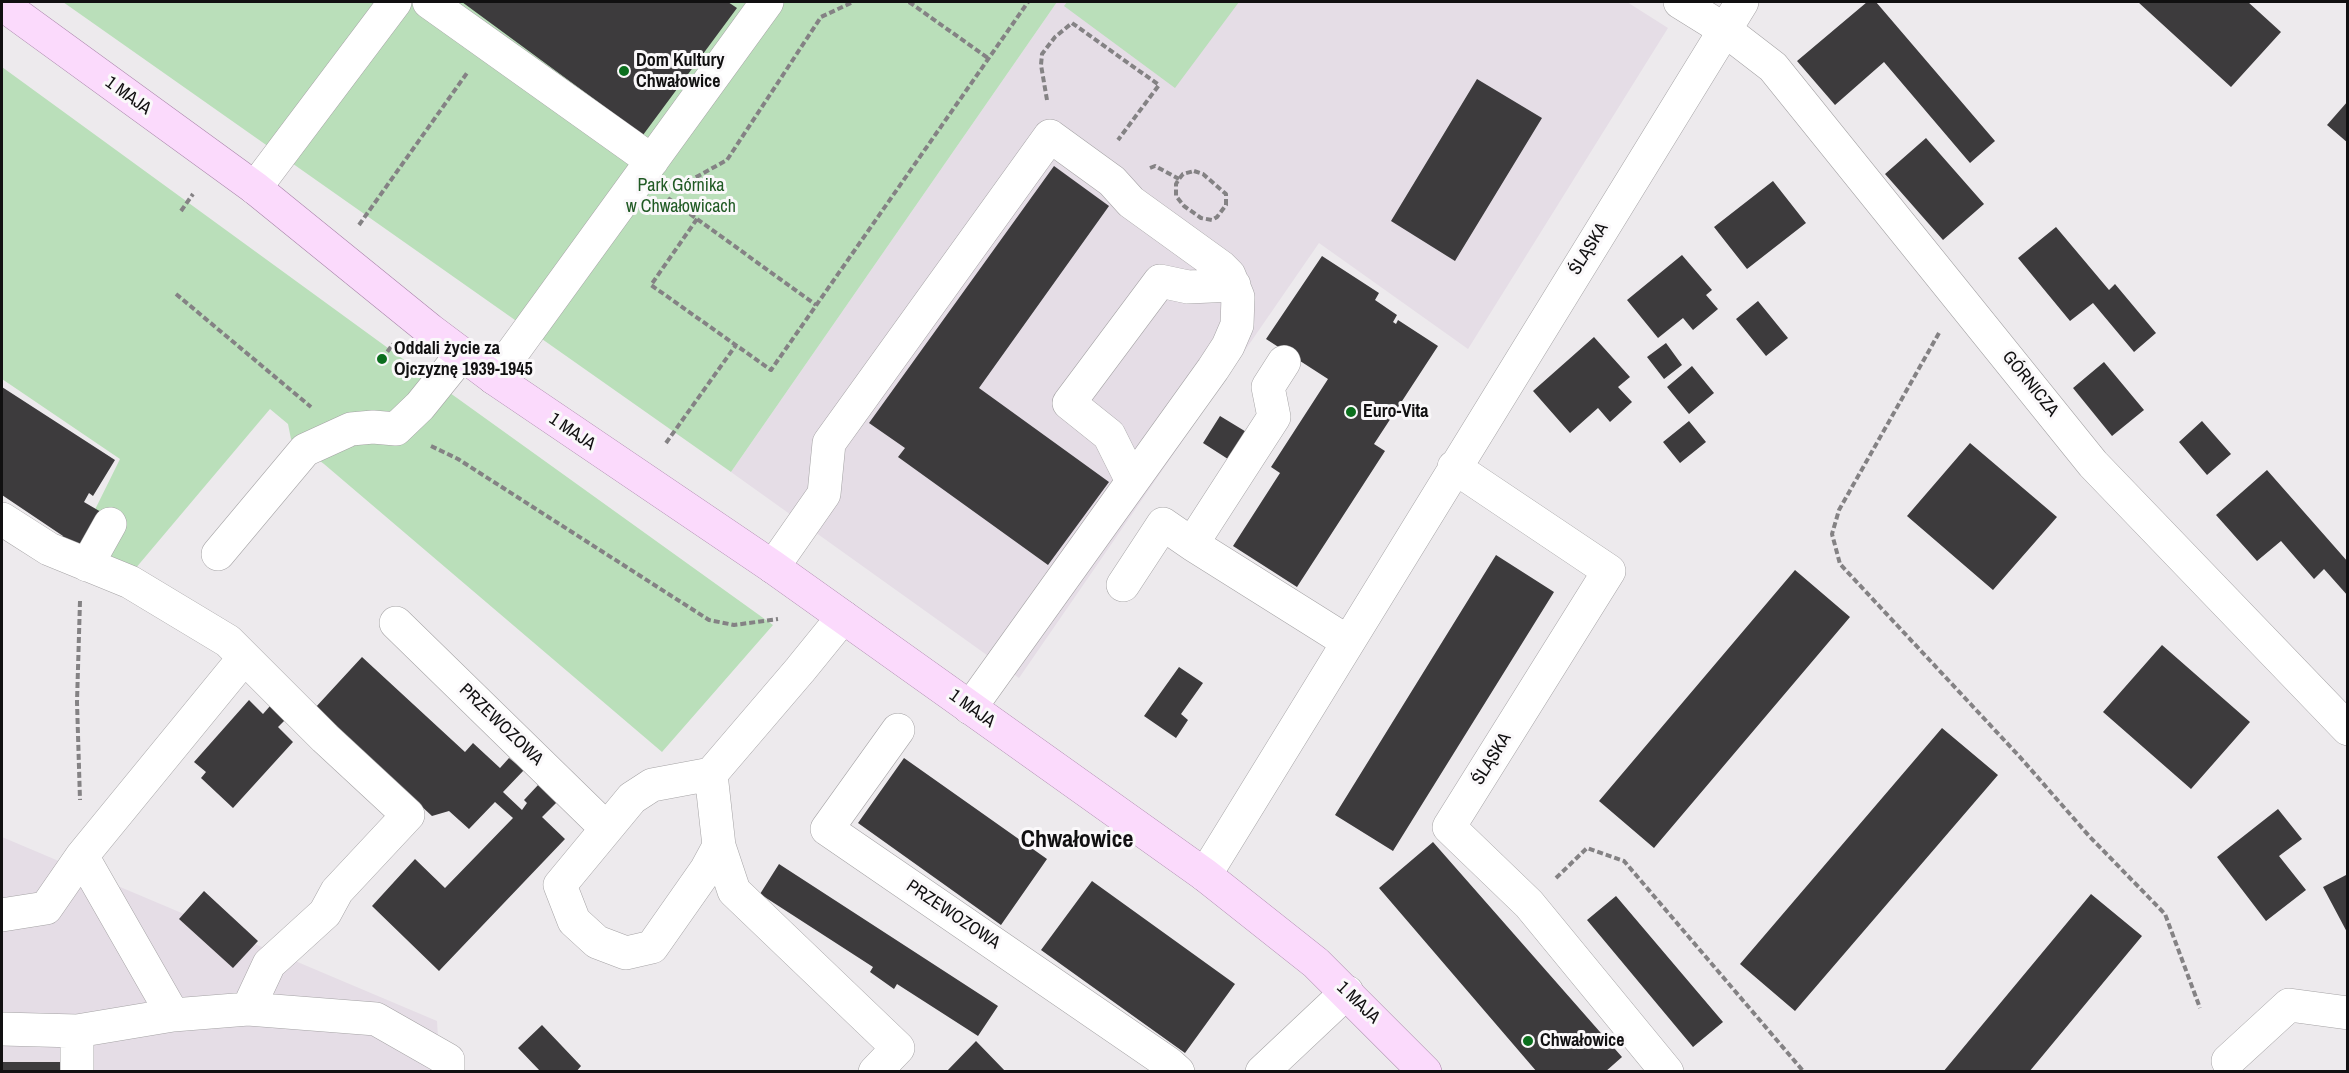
<!DOCTYPE html>
<meta charset="utf-8">
<style>
body{margin:0}
#map{position:relative;width:2349px;height:1073px;overflow:hidden;background:#edeaed;font-family:"Archivo Narrow",sans-serif}
canvas{display:block}
.frame{position:absolute;inset:0;border:3px solid #111011;pointer-events:none}
</style>
<div id="map">
<canvas width="2349" height="1073"></canvas>
<div class="frame"></div>
</div>
<script>
const ctx = document.querySelector('canvas').getContext('2d');
ctx.lineJoin = 'round';
function fillPath(path, color) { ctx.fillStyle = color; ctx.fill(path, 'evenodd'); }
const poly = rows => new Path2D(rows.map(r => 'M' + r).join(''));
function strokePath(path, color, width, dash) { ctx.strokeStyle = color; ctx.lineWidth = width; ctx.lineCap = dash ? 'butt' : 'round'; ctx.setLineDash(dash || []); ctx.stroke(path); }
function drawText(font, color, halo, rows, align = 'center') {
  ctx.font = font + ' "Archivo Narrow",sans-serif'; ctx.lineWidth = 6; ctx.setLineDash([]); ctx.textBaseline = 'middle'; ctx.strokeStyle = halo; ctx.fillStyle = color; for (const [text, x, y, turn = 0] of rows) {
    ctx.save(); ctx.translate(x, y); ctx.rotate((+turn || 0) * Math.PI / 180); ctx.textAlign = isNaN(turn) ? turn : align; if (halo) ctx.strokeText(text, 0, 0); ctx.fillText(text, 0, 0); ctx.restore();
  }
}
const built = poly([
 [1057,2,1627,2,1668,28,1468,349,1319,243,1019,678,731,472],
 [2,837,437,1021,440,1071,2,1071]
]);
const green = poly([
 [63,2,1057,2,731,472],
 [1067,2,1239,2,1175,88,1064,6],
 [2,67,425,375,773,625,662,752,324,464,291,439,288,424,270,409,135,569,77,546,120,459,2,379]
]);
const building = poly([
 [462,2,728,2,737,8,643,135],
 [1867,2,1876,2,1995,141,1970,163,1884,62,1835,105,1797,61],
 [2138,2,2248,2,2281,32,2231,87],
 [1477,79,1542,118,1455,261,1391,221],
 [2348,101,2348,143,2327,125],
 [1926,138,1984,204,1943,240,1885,174],
 [1054,166,1109,206,979,388,1109,482,1048,565,898,457,905,448,869,423],
 [1773,181,1806,223,1747,269,1714,227],
 [2056,227,2109,290,2115,284,2156,333,2134,352,2093,303,2070,321,2018,258],
 [1682,255,1712,290,1706,295,1718,309,1693,330,1683,318,1658,338,1627,300],
 [1322,256,1379,293,1375,300,1397,315,1393,322,1396,324,1398,320,1438,346,1374,444,1385,451,1297,587,1233,546,1280,473,1271,467,1328,379,1266,339],
 [1758,301,1788,338,1766,356,1736,319],
 [1594,337,1630,377,1618,387,1632,402,1610,422,1598,408,1570,433,1533,391],
 [1666,343,1682,365,1664,379,1647,357],
 [2104,362,2144,410,2112,436,2073,388],
 [1692,366,1714,393,1689,414,1667,387],
 [2,387,115,460,93,496,89,493,84,502,101,512,77,549,61,539,63,536,2,495],
 [1220,416,1248,433,1231,461,1203,443],
 [1689,421,1706,442,1680,463,1663,442],
 [2202,421,2231,454,2207,475,2179,442],
 [1970,443,2057,517,1993,590,1907,516],
 [2267,470,2348,562,2348,596,2324,569,2314,579,2281,541,2257,561,2216,515],
 [1496,555,1554,592,1393,851,1335,815],
 [1795,570,1850,617,1654,848,1599,801],
 [2162,645,2250,722,2191,789,2103,712],
 [362,657,465,752,473,743,500,768,509,758,524,770,503,792,522,810,527,803,524,800,539,784,557,802,542,817,565,839,439,971,372,906,415,859,445,888,513,818,495,802,469,829,449,811,432,816,315,708],
 [1179,667,1203,683,1181,714,1188,720,1176,738,1144,716],
 [249,700,263,714,270,706,285,720,278,727,293,742,233,808,201,778,206,772,194,762],
 [1942,728,1998,775,1795,1011,1740,964],
 [904,758,1047,859,1001,925,858,823],
 [2278,809,2302,839,2279,856,2306,890,2266,921,2217,857],
 [1433,842,1622,1057,1605,1072,1537,1072,1379,888],
 [779,864,998,1006,978,1036,897,984,894,989,870,972,873,967,760,894],
 [2348,874,2348,934,2323,887],
 [1092,881,1235,984,1185,1053,1041,950],
 [204,891,258,941,233,968,179,919],
 [2091,894,2142,936,2029,1072,1943,1072],
 [1616,896,1723,1022,1693,1047,1587,920],
 [542,1025,581,1066,576,1072,541,1072,518,1048],
 [976,1041,1006,1072,946,1072],
 [2,1062,62,1062,62,1072,2,1072]
]);
const path = poly([
 [909,2,988,58],
 [1047,100,1041,65,1042,54,1055,37,1072,23,1159,85,1118,140],
 [1150,168,1155,166,1179,179],
 [1194,171,1203,174,1226,194,1226,205,1217,217,1212,220,1201,218,1184,206,1176,196,1176,184,1179,179,1183,174,1194,171],
 [680,186,727,160,821,17,853,2],
 [668,198,816,305],
 [181,211,193,194],
 [697,219,651,285,771,370,1028,2],
 [359,225,467,73],
 [176,294,311,407],
 [1939,333,1839,510,1832,534,1840,564,2019,756,2090,837,2165,914,2200,1008],
 [382,359,393,344],
 [666,443,736,345],
 [431,446,458,459,709,620,734,625,778,619],
 [80,601,77,702,80,800],
 [1556,878,1587,848,1624,861,1804,1072]
]);
const minor = poly([
 [429,2,652,161],
 [1680,2,1725,30,1773,67,2093,464,2348,729],
 [255,188,395,2],
 [1284,362,1268,387,1274,417,1192,544,1348,642],
 [494,378,767,2],
 [1454,467,1609,571,1449,827,1529,904,1667,1072],
 [1132,481,1109,435,1069,403,1160,281,1188,287,1234,285],
 [2,519,49,549,130,582,228,641,325,738,408,815,337,891,325,913,269,964,248,1009],
 [218,554,305,450,351,429,373,427,396,429,420,406,462,354],
 [87,565,110,524],
 [773,567,824,494,829,443,1050,136,1112,181,1131,202,1221,267,1229,275,1238,297,1237,325,1228,346,1213,369,970,708],
 [1123,585,1163,524,1192,544],
 [396,623,606,828],
 [898,730,827,829,1168,1063,1178,1072],
 [711,774,719,846,734,891,898,1048,875,1072],
 [719,846,706,870,652,947,626,953,597,942,574,921,560,885,632,798,652,785,711,774,800,670,843,617],
 [82,856,173,1015],
 [1205,875,1742,2],
 [2,915,46,908,82,856,244,658],
 [2,1029,77,1031],
 [2228,1061,2289,1005,2348,1013],
 [77,1072,77,1031,173,1015,248,1009,376,1019,448,1060,448,1072],
 [1262,1072,1347,992]
]);
const major = poly([
 [2,4,255,188,430,330,494,378,773,567,1205,875,1316,963,1425,1072]
]);
const markers = [
 [624,71,6,"#0b6e1d"],
 [382,359,6,"#0b6e1d"],
 [1351,412,6,"#0b6e1d"],
 [1528,1041,6,"#0b6e1d"]
];
const poiNames = [
 ["Dom Kultury",636,61],
 ["Chwałowice",636,82],
 ["Oddali życie za",394,349],
 ["Ojczyznę 1939-1945",394,370],
 ["Euro-Vita",1363,412],
 ["Chwałowice",1540,1041]
];
const streetNames = [
 ["1 MAJA",128,96,36],
 ["ŚLĄSKA",1589,249,-58],
 ["GÓRNICZA",2030,384,51],
 ["1 MAJA",572,432,34],
 ["1 MAJA",972,709,36],
 ["PRZEWOZOWA",501,725,44],
 ["ŚLĄSKA",1492,759,-58],
 ["PRZEWOZOWA",953,915,34],
 ["1 MAJA",1358,1003,44]
];
const parkNames = [
 ["Park Górnika",681,186],
 ["w Chwałowicach",681,207]
];
const districtNames = [
 ["Chwałowice",1077,841]
];
fillPath(built, '#e5dde6');
fillPath(green, '#badfba');
fillPath(building, '#3d3b3d');
strokePath(minor, '#a5a3a5', 34);
strokePath(major, '#a784a8', 34);
strokePath(path, '#848284', 4, [6, 3]);
strokePath(minor, '#fff', 33);
strokePath(major, '#fbdafc', 33);
for (const [x, y, r, color] of markers) { const dot = new Path2D(); dot.arc(x, y, r, 0, 2 * Math.PI); ctx.fillStyle = color; ctx.fill(dot); strokePath(dot, '#faf8fa', 2); }
drawText('bold 18px', '#111011', '#faf8fa', poiNames, 'left');
drawText('18px', '#111011', '#faf8fa', streetNames);
drawText('18px', '#205a24', '#faf8fa', parkNames);
drawText('bold 24px', '#111011', '#faf8fa', districtNames);
</script>
